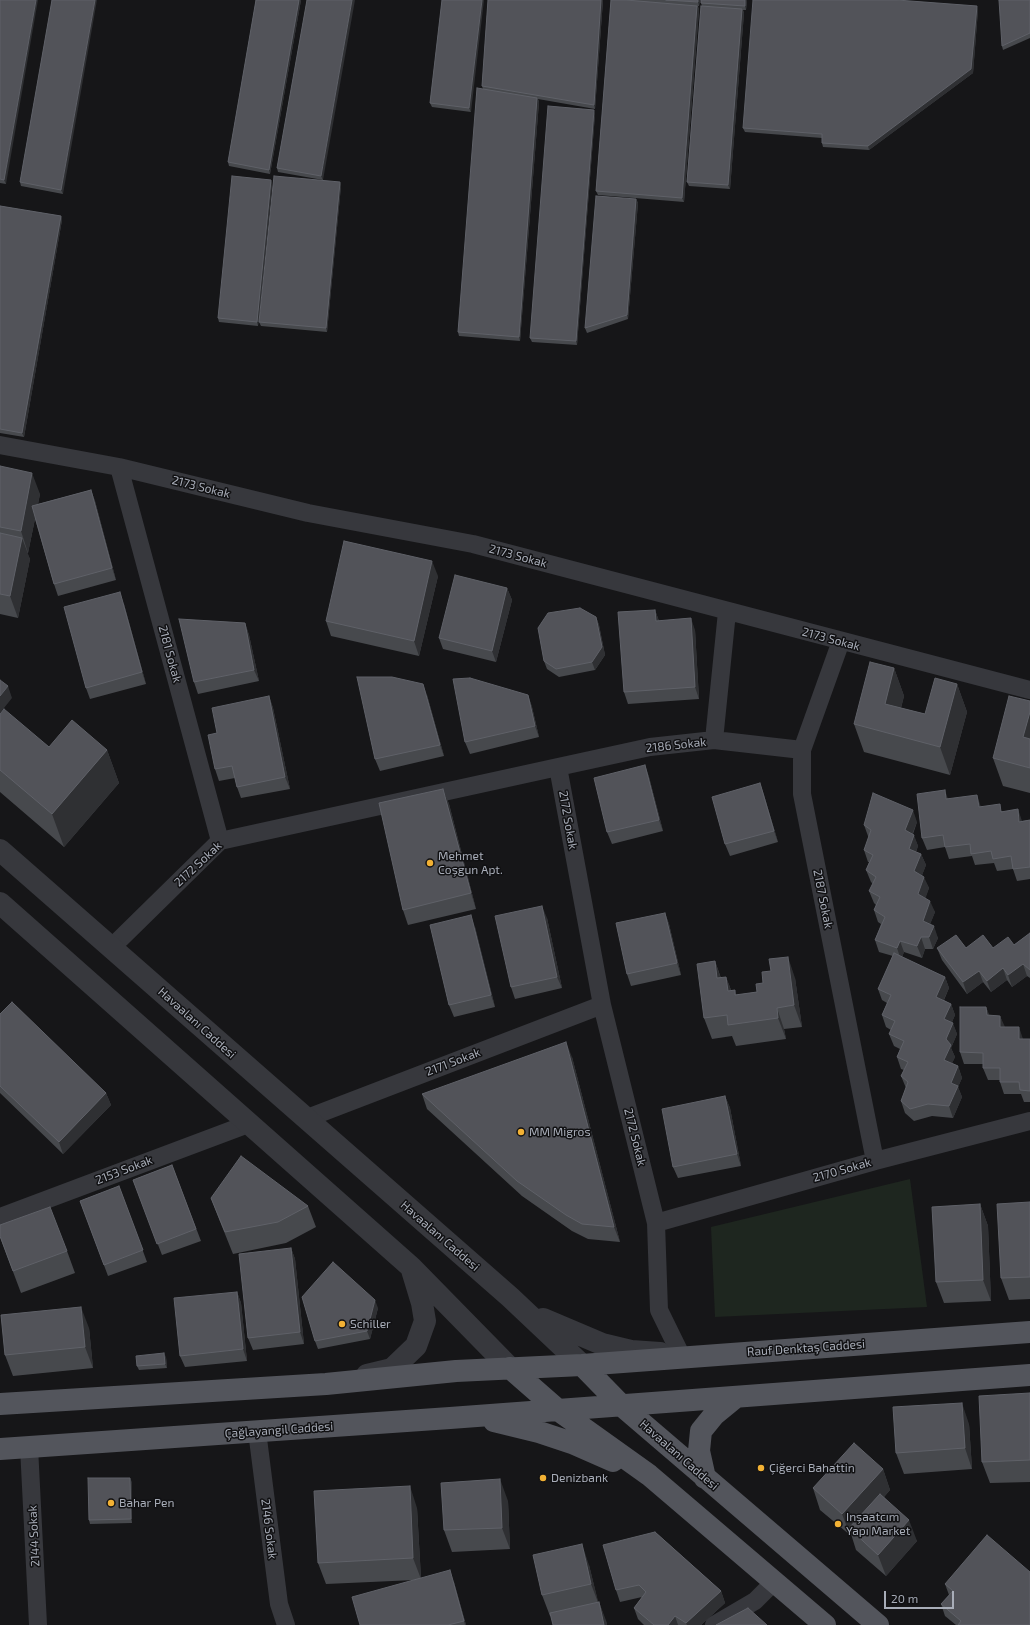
<!DOCTYPE html>
<meta charset="utf-8">
<style>
body{margin:0}
#map{position:relative;width:1030px;height:1625px;overflow:hidden;background:#161618;font-family:"Exo 2",sans-serif}
canvas{display:block}
.scale{position:absolute;left:884px;top:1591px;width:70px;height:18px;box-sizing:border-box;border:2px solid #a8adb8;border-top:0;padding-left:5px;font-size:12px;line-height:14px;white-space:nowrap;color:#a8adb8;-webkit-text-stroke:3px #111113;paint-order:stroke}
</style>
<div id="map">
<canvas width="1030" height="1625"></canvas>
<div class="scale">20 m</div>
</div>
<script>
const ctx = document.querySelector('canvas').getContext('2d');
ctx.lineJoin = 'round';
function fillPath(path, color) { ctx.fillStyle = color; ctx.fill(path, 'evenodd'); }
const poly = rows => new Path2D(rows.map(r => 'M' + r).join(''));
function strokePath(path, color, width, dash) { ctx.strokeStyle = color; ctx.lineWidth = width; ctx.lineCap = dash ? 'butt' : 'round'; ctx.setLineDash(dash || []); ctx.stroke(path); }
function drawText(font, color, halo, rows, align = 'center') {
  ctx.font = font + ' "Exo 2",sans-serif'; ctx.lineWidth = 3; ctx.setLineDash([]); ctx.textBaseline = 'middle'; ctx.strokeStyle = halo; ctx.fillStyle = color; for (const [text, x, y, turn = 0] of rows) {
    ctx.save(); ctx.translate(x, y); ctx.rotate((+turn || 0) * Math.PI / 180); ctx.textAlign = isNaN(turn) ? turn : align; if (halo) ctx.strokeText(text, 0, 0); ctx.fillText(text, 0, 0); ctx.restore();
  }
}
const green = poly([
 [910,1179,927,1307,715,1317,711,1227]
]);
const minor = poly([
 [0,445,119,467,308,513,473,544,1030,690],
 [119,467,220,841],
 [841,641,802,750,802,794,875,1161],
 [714,740,802,750],
 [558,767,650,747,714,740,727,612],
 [112,947,220,841,558,767,602,1005,656,1223,659,1310,682,1357],
 [305,1119,602,1005],
 [0,1217,248,1124],
 [656,1223,875,1161,1030,1121],
 [257,1431,279,1604,286,1625],
 [29,1447,38,1625],
 [714,1625,755,1601,775,1581]
]);
const tertiary = poly([
 [0,850,510,1297,582,1365],
 [0,903,411,1267,510,1368],
 [543,1319,602,1344,631,1351,660,1353],
 [367,1375,392,1369,416,1346,425,1321,422,1303,412,1270]
]);
const primary = poly([
 [582,1365,622,1406,878,1625],
 [510,1368,558,1410,649,1475,825,1625],
 [0,1404,326,1384,456,1371,582,1365,1030,1332],
 [494,1421,539,1432,572,1443,613,1461],
 [0,1449,450,1418,1030,1375],
 [705,1478,699,1451,701,1431,714,1415,736,1397]
]);
const wall = poly([
 [0,0,6,184,0,183],
 [52,0,63,194,21,186,20,182],
 [256,0,301,0,270,174,229,166,228,162],
 [307,0,323,180,278,172,277,168],
 [442,0,471,112,432,107,430,103],
 [488,0,603,0,595,109,538,99,539,102,520,341,459,336,458,332,483,89,482,86],
 [611,0,700,0,699,6,698,6,699,10,684,202,598,195,596,191],
 [747,0,746,10,743,10,744,13,730,189,689,186,687,182,702,6,701,3],
 [1030,0,1030,38,1003,50,1002,46],
 [978,10,973,73,869,150,823,147,822,143,822,138,745,132,743,128],
 [595,114,577,345,532,342,530,338],
 [271,180,272,184,258,326,219,322,218,318],
 [340,182,341,186,327,332,261,326,259,322],
 [636,199,638,203,628,319,587,333,585,328],
 [0,206,61,216,62,220,24,437,0,433],
 [0,466,40,494,38,504,91,490,95,501,116,580,58,596,54,584,35,519,28,553,27,553,30,559,18,618,0,614],
 [438,576,419,656,331,636,326,621],
 [507,588,512,600,496,662,443,649,439,638],
 [124,604,146,684,90,699,86,688],
 [655,610,659,621,695,630,699,699,628,704,624,692],
 [596,617,599,625,605,655,595,670,559,677,547,669,544,661],
 [245,623,249,635,259,681,198,694,194,682],
 [894,668,904,696,901,708,925,714,957,684,967,712,950,775,864,752,854,724],
 [427,695,444,756,380,771,375,759],
 [528,695,532,707,539,737,470,754,465,742],
 [269,696,273,708,290,789,241,798,237,787,235,778,219,781,215,769,217,733],
 [1030,701,1030,793,1003,786,993,758],
 [0,714,49,747,107,750,119,783,64,847,0,792],
 [645,765,649,777,663,831,612,844,607,832],
 [760,783,764,795,778,842,730,856,725,844],
 [443,789,449,804,476,909,408,925,403,910],
 [948,799,1002,811,1022,821,1030,820,1030,879,1017,881,1013,869,997,871,994,863,975,865,972,856,949,859,945,847,927,850,922,838],
 [917,822,913,834,918,846,916,852,921,854,926,865,922,875,929,888,925,898,935,912,930,924,938,938,933,949,925,949,922,958,904,952,902,957,945,977,949,988,944,1000,951,1004,955,1015,952,1022,957,1034,951,1048,955,1057,952,1063,958,1066,962,1078,958,1087,962,1097,953,1118,932,1116,914,1121,905,1113,901,1101,906,1088,901,1076,904,1070,901,1069,897,1057,900,1049,894,1046,889,1034,891,1030,886,1027,882,1015,887,1003,882,1000,878,989,893,956,879,952,875,940,881,924,878,922,874,910,876,905,874,903,869,891,873,884,871,882,866,870,869,862,868,862,864,850,869,837,868,836,864,825],
 [665,913,669,924,681,975,631,986,627,974],
 [547,918,562,988,515,999,511,987],
 [475,927,495,1007,454,1017,449,1005],
 [1030,933,1030,978,1027,976,1012,987,1007,980,991,992,983,982,967,994,942,960,937,948,993,948,1014,945],
 [715,961,721,978,726,977,731,990,735,990,736,995,757,992,795,978,802,1027,784,1029,786,1039,736,1046,732,1036,712,1039,704,1018],
 [986,1007,989,1015,1000,1016,1004,1027,1023,1039,1030,1039,1030,1102,1024,1102,1021,1094,1004,1094,1000,1082,1000,1080,988,1080,983,1068,983,1064,964,1064,960,1052],
 [0,1014,106,1093,111,1105,63,1154,0,1093],
 [572,1057,620,1242,588,1239,572,1231,522,1196,427,1109,422,1094],
 [725,1096,730,1108,741,1166,678,1178,673,1167],
 [172,1165,201,1241,162,1255,133,1180],
 [119,1186,147,1262,108,1276,80,1201],
 [211,1198,308,1206,316,1227,286,1243,233,1254,219,1219],
 [1030,1202,1030,1299,1009,1300,1001,1278],
 [980,1204,988,1226,991,1301,944,1303,936,1282],
 [0,1237,67,1251,75,1273,21,1293],
 [291,1248,295,1259,304,1344,253,1350,248,1338],
 [237,1292,241,1303,247,1361,185,1367,180,1356],
 [378,1308,370,1339,318,1349,315,1341],
 [89,1328,93,1368,13,1376,5,1355],
 [166,1357,167,1368,139,1370,137,1366],
 [1030,1393,1030,1482,990,1483,982,1462],
 [969,1424,972,1469,904,1474,896,1453],
 [883,1469,890,1490,884,1497,917,1541,886,1576,856,1550,851,1534,850,1535,820,1510,813,1488],
 [132,1482,132,1523,90,1524,89,1520],
 [508,1501,510,1549,452,1552,444,1530],
 [417,1508,421,1578,454,1582,466,1625,360,1625,415,1580,326,1584,318,1563],
 [655,1532,721,1591,725,1603,701,1625,644,1625,638,1619,634,1608,642,1597,620,1602,616,1590],
 [589,1565,598,1602,599,1602,607,1625,553,1625,551,1616,550,1616,542,1595],
 [945,1584,1030,1625,956,1625,945,1616,941,1604,949,1595]
]);
const shadedWall = poly([
 [36,0,38,0,6,184,4,180],
 [95,0,97,0,63,194,61,190],
 [299,0,301,0,270,174,269,170],
 [352,0,355,0,323,180,321,176],
 [482,0,484,0,471,112,469,108],
 [601,0,603,0,595,109,594,105],
 [698,0,700,0,699,6,698,2],
 [745,0,747,0,746,10,745,6],
 [697,6,699,10,684,202,682,198],
 [977,6,978,10,973,73,869,150,868,146],
 [742,9,744,13,730,189,728,185],
 [537,98,539,102,520,341,519,337],
 [594,110,595,114,577,345,576,341],
 [271,180,272,184,258,326,257,322],
 [340,182,341,186,327,332,326,328],
 [636,199,638,203,628,319,627,315],
 [61,216,62,220,24,437,22,433],
 [32,473,40,494,28,553,21,531],
 [91,490,95,501,116,580,112,568],
 [22,538,30,559,18,618,10,596],
 [432,561,438,576,419,656,414,641],
 [507,588,512,600,496,662,492,651],
 [120,592,124,604,146,684,142,672],
 [655,610,659,621,656,621],
 [596,617,599,625,605,655,595,670,592,662],
 [691,618,695,630,699,699,695,687],
 [245,623,249,635,259,681,254,670],
 [894,668,904,696,895,731,885,704],
 [423,684,427,695,444,756,440,745],
 [957,684,967,712,950,775,940,747],
 [8,686,12,698,0,713,0,696],
 [528,695,532,707,539,737,535,726],
 [269,696,273,708,290,789,285,777],
 [1030,712,1030,755,1023,737],
 [107,750,119,783,64,847,52,814],
 [645,765,649,777,663,831,659,820],
 [760,783,764,795,778,842,774,831],
 [443,789,449,804,476,909,471,893],
 [945,790,949,802,946,799],
 [977,795,981,807,979,807],
 [1018,809,1022,821,1024,834,1019,822],
 [913,810,917,822,909,842,905,830],
 [914,835,918,846,913,860,909,849],
 [921,854,926,865,919,883,914,871],
 [924,877,929,888,923,906,918,894],
 [930,901,935,912,927,932,923,921],
 [542,906,547,918,562,988,557,977],
 [665,913,669,924,681,975,677,963],
 [471,915,475,927,495,1007,491,995],
 [934,926,938,938,933,949,929,937],
 [921,937,925,949,922,958,917,946],
 [900,941,904,952,901,960,897,948],
 [788,957,795,978,802,1027,794,1005],
 [715,961,722,982,717,978],
 [1023,964,1027,976,1012,987,1008,975],
 [1003,968,1007,980,991,992,987,981],
 [979,971,983,982,967,994,963,982],
 [726,977,734,998,728,991],
 [945,977,949,988,940,1008,936,997],
 [951,1004,955,1015,948,1031,944,1019],
 [986,1007,991,1019,987,1015],
 [777,1008,784,1029,786,1039,778,1018],
 [1000,1016,1005,1027,1000,1027],
 [953,1023,957,1034,951,1048,955,1057,948,1072,944,1060,946,1039],
 [1019,1027,1023,1039,1023,1051,1019,1039],
 [566,1042,572,1057,620,1242,614,1227],
 [958,1066,962,1078,958,1087,962,1097,953,1118,949,1106,951,1083],
 [106,1093,111,1105,63,1154,59,1142],
 [725,1096,730,1108,741,1166,737,1154],
 [980,1204,988,1226,991,1301,983,1280],
 [291,1248,295,1259,304,1344,300,1332],
 [237,1292,241,1303,247,1361,243,1349],
 [375,1300,378,1308,370,1339,367,1331],
 [81,1307,89,1328,93,1368,85,1347],
 [164,1353,166,1357,167,1368,165,1364],
 [962,1403,969,1424,972,1469,965,1448],
 [883,1469,890,1490,853,1532,849,1528,851,1534,850,1535,842,1514],
 [130,1478,132,1482,132,1523,131,1519],
 [500,1479,508,1501,510,1549,502,1528],
 [410,1486,417,1508,421,1579,413,1558],
 [909,1520,917,1541,886,1576,878,1555],
 [582,1544,589,1565,599,1605,591,1584],
 [450,1570,454,1582,466,1625,465,1625,464,1621],
 [721,1591,725,1603,701,1625,687,1625,686,1623],
 [599,1602,607,1623,607,1625,604,1625],
 [675,1616,678,1625,668,1625]
]);
const building = poly([
 [0,0,36,0,4,180,0,179,0,0],
 [52,0,95,0,61,190,20,182,52,0],
 [256,0,299,0,269,170,228,162,256,0],
 [307,0,352,0,321,176,277,168,307,0],
 [442,0,482,0,469,108,430,103,442,0],
 [488,0,601,0,594,105,482,86,488,0],
 [611,0,626,0,697,6,682,198,596,191,611,0],
 [666,0,698,0,698,2,666,0],
 [701,0,745,0,745,6,701,3,701,0],
 [753,0,897,0,977,6,971,69,868,146,822,143,822,134,743,128,753,0],
 [999,0,1030,0,1030,33,1002,46,999,0],
 [701,6,742,9,728,185,687,182,701,6],
 [477,88,537,98,519,337,458,332,477,88],
 [548,106,594,110,576,341,530,338,548,106],
 [232,176,271,180,257,322,218,318,232,176],
 [274,176,340,182,326,328,259,322,274,176],
 [596,196,636,199,627,315,585,328,596,196],
 [0,206,61,216,22,433,0,429,0,206],
 [0,466,32,473,21,531,0,527,0,466],
 [91,490,112,568,54,584,32,506,91,490],
 [0,533,22,538,10,596,0,594,0,533],
 [344,541,432,561,414,641,326,621,344,541],
 [455,575,507,588,492,651,439,638,455,575],
 [120,592,142,672,86,688,64,607,120,592],
 [580,608,596,617,602,647,592,662,556,669,544,661,538,628,548,613,580,608],
 [655,610,656,621,691,618,695,687,624,692,618,612,655,610],
 [179,619,245,623,254,670,194,682,179,619],
 [870,662,894,668,885,704,925,714,935,678,957,684,940,747,854,724,870,662],
 [357,677,392,677,423,684,440,745,375,759,357,677],
 [470,678,528,695,535,726,465,742,453,679,470,678],
 [0,680,8,686,0,696,0,680],
 [269,696,285,777,237,787,232,766,215,769,208,735,217,733,212,708,269,696],
 [1009,696,1030,701,1030,712,1023,737,1030,739,1030,768,993,758,1009,696],
 [4,709,49,747,72,720,107,750,52,814,0,770,0,714,4,709],
 [645,765,659,820,607,832,594,778,645,765],
 [760,783,774,831,725,844,712,797,760,783],
 [443,789,471,893,403,910,379,803,443,789],
 [945,790,946,799,977,795,979,807,1000,804,1001,812,1018,809,1019,822,1030,820,1030,867,1013,869,1011,856,993,859,991,851,971,854,970,844,945,847,943,835,922,838,917,794,945,790],
 [873,793,913,810,905,830,914,835,909,849,921,854,914,871,924,877,918,894,930,901,923,921,934,926,929,937,921,937,917,946,900,941,897,948,875,940,885,917,874,910,880,897,869,891,876,877,866,870,873,855,864,850,871,830,864,825,873,793],
 [542,906,557,977,511,987,495,916,542,906],
 [665,913,677,963,627,974,616,923,665,913],
 [471,915,491,995,449,1005,430,925,471,915],
 [1030,933,1030,970,1023,964,1008,975,1003,968,987,981,979,971,963,982,937,948,956,935,966,948,983,935,993,948,1008,937,1014,945,1030,933],
 [894,953,945,977,936,997,951,1004,944,1019,953,1023,946,1039,951,1045,944,1060,958,1066,951,1083,958,1086,949,1106,928,1104,910,1109,901,1101,908,1082,901,1076,908,1062,897,1057,904,1041,889,1034,895,1021,882,1015,891,995,878,989,894,953],
 [788,957,794,1005,777,1008,778,1018,728,1025,727,1015,704,1018,697,964,715,961,717,978,726,977,728,991,735,990,735,995,757,992,756,984,763,983,762,972,771,971,769,959,788,957],
 [12,1002,106,1093,59,1142,0,1086,0,1014,12,1002],
 [960,1007,986,1007,987,1015,1000,1016,1000,1027,1019,1027,1019,1039,1030,1039,1030,1091,1020,1090,1019,1082,1000,1082,1000,1068,983,1068,983,1053,960,1052,960,1007],
 [566,1042,614,1227,582,1224,566,1215,517,1181,422,1094,566,1042],
 [725,1096,737,1154,673,1167,662,1109,725,1096],
 [241,1156,308,1206,278,1222,225,1232,211,1198,241,1156],
 [172,1165,196,1229,157,1244,133,1180,172,1165],
 [119,1186,143,1250,104,1265,80,1201,119,1186],
 [1030,1202,1030,1277,1001,1278,997,1204,1030,1202],
 [980,1204,983,1280,936,1282,932,1207,980,1204],
 [50,1207,67,1251,13,1271,0,1236,0,1225,50,1207],
 [291,1248,300,1332,248,1338,239,1254,291,1248],
 [333,1262,375,1300,367,1331,315,1341,302,1297,333,1262],
 [237,1292,243,1349,180,1356,174,1298,237,1292],
 [81,1307,85,1347,5,1355,1,1315,81,1307],
 [164,1353,165,1364,137,1366,136,1356,164,1353],
 [1030,1393,1030,1460,982,1462,979,1396,1030,1393],
 [962,1403,965,1448,896,1453,893,1407,962,1403],
 [854,1443,883,1469,842,1514,813,1488,854,1443],
 [88,1478,130,1478,131,1519,89,1520,88,1478],
 [500,1479,502,1528,444,1530,441,1483,500,1479],
 [410,1486,413,1558,318,1563,314,1491,410,1486],
 [880,1494,909,1520,878,1555,849,1528,880,1494],
 [655,1532,721,1591,686,1623,675,1616,668,1625,654,1625,634,1608,646,1592,639,1585,616,1590,603,1545,655,1532],
 [987,1535,1030,1572,1030,1625,958,1625,961,1621,941,1604,953,1591,945,1584,987,1535],
 [582,1544,591,1584,542,1595,533,1555,582,1544],
 [450,1570,464,1621,448,1625,360,1625,352,1597,450,1570],
 [599,1602,604,1625,553,1625,550,1613,599,1602],
 [748,1608,767,1625,716,1625,748,1608]
]);
const markers = [
 [430,863,4,"#f2b134"],
 [521,1132,4,"#f2b134"],
 [342,1324,4,"#f2b134"],
 [761,1468,4,"#f2b134"],
 [543,1478,4,"#f2b134"],
 [111,1503,4,"#f2b134"],
 [838,1524,4,"#f2b134"]
];
const streetNames = [
 ["2173 Sokak",201,487,14],
 ["2173 Sokak",518,556,15],
 ["2173 Sokak",831,639,15],
 ["2181 Sokak",170,654,75],
 ["2186 Sokak",676,745,-6],
 ["2172 Sokak",568,820,80],
 ["2172 Sokak",198,864,-43],
 ["2187 Sokak",823,899,79],
 ["Havaalanı Caddesi",197,1023,42],
 ["2171 Sokak",453,1062,-21],
 ["2172 Sokak",635,1137,76],
 ["2153 Sokak",124,1170,-21],
 ["2170 Sokak",842,1170,-16],
 ["Havaalanı Caddesi",440,1236,41],
 ["Rauf Denktaş Caddesi",806,1348,-4],
 ["Çağlayangil Caddesi",279,1430,-4],
 ["Havaalanı Caddesi",679,1455,41],
 ["2146 Sokak",269,1529,83],
 ["2144 Sokak",34,1536,-93]
];
const poiNames = [
 ["Mehmet",438,856],
 ["Coşgun Apt.",438,870],
 ["MM Migros",529,1132],
 ["Schiller",350,1324],
 ["Çiğerci Bahattin",769,1468],
 ["Denizbank",551,1478],
 ["Bahar Pen",119,1503],
 ["Inşaatcım",846,1517],
 ["Yapı Market",846,1531]
];
fillPath(green, '#1e261f');
strokePath(minor, '#37383d', 18);
strokePath(tertiary, '#37383d', 22);
strokePath(primary, '#53555c', 22);
fillPath(wall, '#47494d');
fillPath(shadedWall, '#2f3033');
fillPath(building, '#525359');
strokePath(building, '#5f6168', 1);
for (const [x, y, r, color] of markers) { const dot = new Path2D(); dot.arc(x, y, r, 0, 2 * Math.PI); ctx.fillStyle = color; ctx.fill(dot); strokePath(dot, '#111113', 1.5); }
drawText('12px', '#a8adb8', '#111113', streetNames);
drawText('12px', '#a8adb8', '#111113', poiNames, 'left');
</script>
